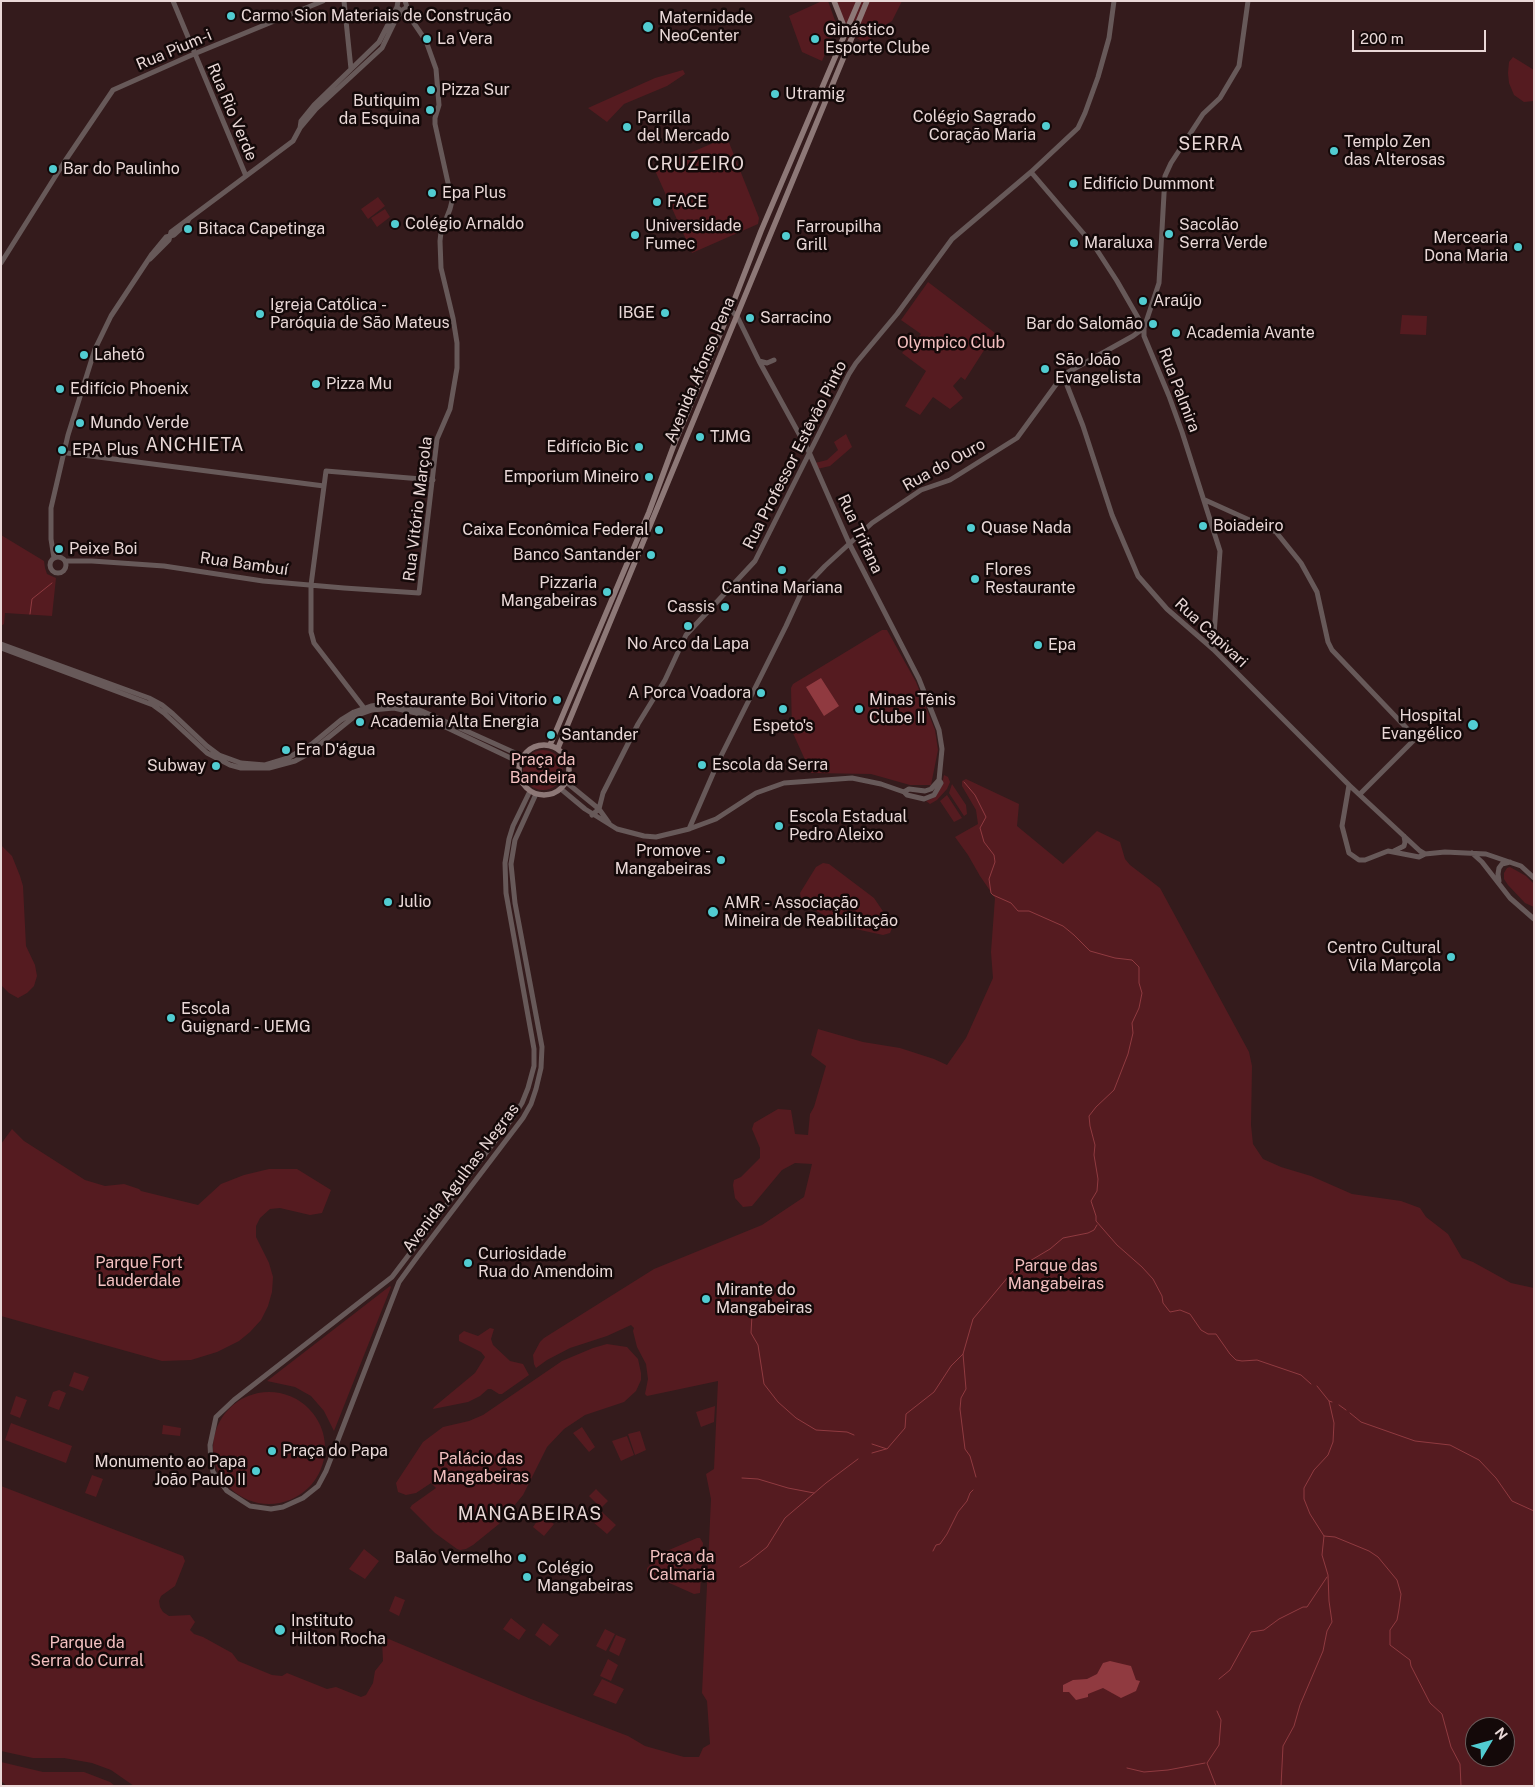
<!DOCTYPE html>
<meta charset="utf-8">
<style>
body{margin:0}
#map{position:relative;width:1535px;height:1787px;overflow:hidden;background:#341b1c;font-family:"Public Sans",sans-serif}
canvas{display:block}
.frame{position:absolute;inset:0;border:2px solid #e9d8d7;pointer-events:none}
.north{position:absolute;left:1465px;top:1717px;width:50px;height:50px;box-sizing:border-box;background:#140909;border:1px solid #695c5b;border-radius:50%;rotate:53deg;font-size:14px;font-weight:700;line-height:20px;text-align:center;color:#e9d8d7}
.north::after{content:'';display:block;margin:auto;width:18px;height:22px;background:#51ccd1;clip-path:polygon(50% 0,100% 100%,50% 72%,0 100%)}
.scale{position:absolute;left:1352px;top:30px;width:134px;height:22px;box-sizing:border-box;border:2px solid #e9d8d7;border-top:0;padding-left:6px;font-size:15px;line-height:18px;white-space:nowrap;color:#e9d8d7;-webkit-text-stroke:4px #140909;paint-order:stroke}
</style>
<div id="map">
<canvas width="1535" height="1787"></canvas>
<div class="frame"></div>
<div class="north">N</div>
<div class="scale">200 m</div>
</div>
<script>
const ctx = document.querySelector('canvas').getContext('2d');
ctx.lineJoin = 'round';
function fillPath(path, color) { ctx.fillStyle = color; ctx.fill(path, 'evenodd'); }
const poly = rows => new Path2D(rows.map(r => 'M' + r).join(''));
function strokePath(path, color, width, dash) { ctx.strokeStyle = color; ctx.lineWidth = width; ctx.lineCap = dash ? 'butt' : 'round'; ctx.setLineDash(dash || []); ctx.stroke(path); }
function drawText(font, color, halo, rows, align = 'center') {
  ctx.font = font + ' "Public Sans",sans-serif'; ctx.lineWidth = 5; ctx.setLineDash([]); ctx.textBaseline = 'middle'; ctx.strokeStyle = halo; ctx.fillStyle = color; for (const [text, x, y, turn = 0] of rows) {
    ctx.save(); ctx.translate(x, y); ctx.rotate((+turn || 0) * Math.PI / 180); ctx.textAlign = isNaN(turn) ? turn : align; if (halo) ctx.strokeText(text, 0, 0); ctx.fillText(text, 0, 0); ctx.restore();
  }
}
const green = poly([
 [822,1,828,1,837,26,822,61,802,52,789,16],
 [836,1,902,1,892,21,873,32,870,41,860,40,855,37,850,49,843,18],
 [1513,57,1534,70,1534,101,1524,102,1514,95,1509,83,1508,73,1509,62],
 [683,70,685,74,667,86,624,104,607,122,588,108,655,78],
 [725,138,728,140,759,218,758,224,692,253,653,166,678,158],
 [378,197,385,206,368,219,361,209],
 [385,209,390,217,377,227,371,218],
 [928,282,995,333,965,380,961,377,953,386,963,398,950,409,933,397,920,415,905,406,926,371,902,353,909,345,911,347,921,334,901,320],
 [1402,315,1427,316,1426,335,1400,334],
 [846,434,852,447,830,466,817,469,815,463,827,460,838,450,834,442],
 [1,535,44,561,45,568,47,574,56,578,52,616,5,613,4,624,1,626],
 [882,630,887,630,916,682,935,730,938,750,931,785,910,785,871,774,811,773,792,731,791,688,793,684],
 '523 770a20 20 0 1 1 40 0a20 20 0 1 1-40 0Z',
 [944,775,948,777,950,782,947,789,937,800,930,804,926,801,933,798,942,783],
 [966,779,1019,804,1017,826,1063,864,1097,831,1120,842,1125,859,1130,865,1160,888,1249,1052,1252,1066,1251,1125,1253,1144,1263,1159,1281,1167,1311,1176,1352,1194,1401,1201,1420,1208,1426,1217,1448,1234,1462,1258,1473,1262,1511,1283,1534,1288,1534,1786,134,1786,111,1770,92,1763,64,1758,33,1758,1,1751,1,1486,183,1556,185,1561,175,1586,161,1596,159,1601,160,1607,163,1612,169,1616,190,1615,195,1622,190,1630,194,1634,203,1637,232,1653,238,1661,272,1675,282,1676,287,1673,327,1689,336,1687,361,1697,366,1695,373,1683,375,1671,383,1661,382,1640,384,1637,531,1699,628,1736,645,1746,684,1757,699,1757,703,1748,710,1744,707,1701,702,1693,711,1499,706,1474,714,1469,718,1381,647,1396,645,1394,648,1379,646,1364,637,1347,633,1331,634,1328,631,1325,607,1336,570,1348,547,1360,536,1368,534,1364,533,1355,540,1342,544,1338,654,1269,762,1225,804,1197,812,1164,795,1163,782,1170,752,1206,743,1207,735,1198,733,1185,734,1180,741,1177,760,1158,760,1148,752,1129,754,1123,778,1109,791,1110,795,1134,808,1135,810,1114,814,1107,826,1066,811,1055,818,1029,863,1042,900,1048,934,1059,947,1065,966,1038,993,978,991,952,995,898,980,876,968,855,955,837,978,824,976,810,962,786,962,781],
 [1475,1727,1505,1727,1505,1757,1475,1757],
 [952,784,966,805,967,814,964,816,949,793],
 [947,795,962,818,954,822,940,801],
 [1,845,12,856,20,876,23,886,26,946,35,965,37,976,34,986,27,993,18,998,9,993,1,985],
 [823,863,829,864,874,898,893,926,890,933,883,935,851,928,833,920,804,904,801,899,800,893,816,867],
 [1510,867,1526,876,1534,884,1534,907,1525,903,1508,885,1504,879,1504,873,1507,868],
 [12,1129,24,1141,85,1180,105,1186,124,1184,139,1189,141,1191,198,1205,221,1184,244,1175,269,1169,297,1169,331,1190,322,1213,310,1215,280,1208,270,1209,260,1218,256,1226,256,1237,269,1263,273,1277,272,1292,268,1306,261,1320,250,1332,239,1341,217,1352,191,1360,162,1361,1,1316,1,1144],
 [390,1286,391,1287,334,1431,324,1411,311,1396,295,1387,267,1381],
 [490,1328,494,1329,491,1339,493,1345,510,1361,523,1364,529,1375,502,1394,499,1394,491,1389,488,1389,480,1396,468,1402,433,1409,434,1407,475,1373,485,1357,481,1352,459,1341,459,1335,464,1331,478,1336],
 [607,1344,627,1347,638,1359,641,1373,641,1380,636,1391,624,1402,585,1415,564,1429,547,1447,523,1495,499,1524,473,1545,466,1549,460,1550,457,1549,435,1533,410,1508,412,1505,436,1488,431,1483,416,1493,406,1495,398,1492,396,1483,423,1442,443,1427,469,1421,483,1415,562,1361,593,1348],
 [74,1372,89,1377,83,1391,69,1386],
 [59,1390,66,1393,59,1410,48,1406,53,1392],
 '213 1448a56 56 0 1 1 112 0a56 56 0 1 1-112 0Z',
 [16,1396,27,1400,20,1418,10,1414],
 [715,1406,714,1422,701,1427,696,1412],
 [11,1423,72,1446,66,1463,5,1440],
 [163,1425,181,1428,180,1436,162,1434],
 [582,1427,595,1447,589,1452,573,1433],
 [640,1431,646,1450,635,1455,628,1434],
 [627,1436,634,1455,621,1461,612,1441],
 [92,1475,103,1479,96,1497,85,1493],
 [596,1489,608,1501,601,1508,589,1496],
 [602,1512,616,1525,607,1534,593,1522],
 [542,1514,554,1524,544,1536,533,1527],
 [697,1538,700,1538,703,1543,700,1593,694,1594,647,1573,647,1568,662,1553],
 [364,1549,379,1561,365,1579,349,1569],
 [395,1596,405,1600,399,1616,389,1611],
 [511,1618,526,1630,519,1640,503,1629],
 [543,1623,559,1635,550,1646,535,1635],
 [605,1629,615,1634,606,1651,596,1646],
 [616,1635,626,1639,619,1656,609,1651],
 [608,1659,618,1665,611,1681,600,1676],
 [602,1679,624,1689,616,1704,593,1695],
 [1,1762,43,1772,84,1772,110,1782,115,1786,7,1786,1,1781]
]);
const water = poly([
 [821,678,839,706,824,716,806,687],
 [1110,1661,1131,1666,1136,1680,1140,1681,1136,1691,1121,1698,1103,1688,1088,1694,1088,1697,1076,1700,1069,1692,1063,1692,1063,1685,1073,1680,1087,1679,1097,1674,1103,1663]
]);
const stream = poly([
 [30,614,32,599,52,583],
 [964,782,975,795,986,817,980,828,984,842,994,855,995,862,989,879,991,893,993,895,1011,903,1018,911,1029,911,1063,926,1074,935,1090,951,1115,958,1132,960,1139,967,1139,983,1142,993,1139,1008,1132,1023,1133,1033,1128,1054,1114,1090,1096,1107,1089,1116,1090,1126,1095,1145,1094,1155,1098,1179,1097,1191,1091,1201,1096,1216,1096,1221,1117,1245,1142,1267,1153,1279,1162,1296,1163,1303,1170,1312,1180,1310,1190,1314,1201,1330,1208,1334,1216,1334,1230,1354,1236,1360,1242,1361,1257,1360,1301,1375,1311,1384],
 [752,1315,751,1333,758,1345,764,1384,778,1402,796,1418,816,1430,847,1432,854,1435],
 [1317,1386,1329,1401,1332,1402],
 [1329,1401,1334,1423,1333,1442,1328,1455,1314,1470,1304,1488,1304,1499,1310,1514,1324,1536,1335,1537,1369,1551,1378,1557,1397,1580,1401,1594,1399,1609,1397,1620,1390,1630,1390,1645,1410,1660,1411,1666,1430,1703,1442,1714,1451,1747,1460,1764,1461,1786],
 [1339,1405,1346,1410],
 [1350,1413,1361,1422,1415,1441,1450,1445,1479,1460,1496,1478,1512,1501,1534,1511],
 [872,1444,887,1449,905,1428,906,1414,934,1392,951,1366,963,1354],
 [872,1453,886,1449],
 [976,1477,970,1456,965,1449,960,1409,961,1398,966,1389,963,1354,973,1319,1013,1271,1050,1249,1063,1238,1088,1233,1094,1230,1097,1225],
 [742,1478,758,1479,788,1488,814,1493],
 [933,1551,936,1545,940,1544,947,1534,958,1512,967,1501,970,1493,973,1490],
 [740,1567,748,1562,767,1547,785,1518,826,1483,858,1459],
 [1219,1679,1230,1670,1251,1632,1264,1630,1279,1619,1303,1607,1307,1607,1327,1577],
 [1127,1768,1144,1772,1168,1770,1205,1763],
 [1216,1786,1207,1763,1219,1745,1221,1720,1217,1711],
 [1281,1786,1283,1746,1294,1726,1300,1705,1323,1651,1327,1631,1332,1622,1329,1601,1328,1575,1322,1555,1324,1536]
]);
const tertiary = poly([
 [173,1,246,176],
 [344,1,351,69],
 [398,1,397,7,401,11,407,7,405,1],
 [300,128,316,109,382,48,397,17,403,11],
 [1031,172,1095,247,1117,281,1144,328,1144,336,1169,396,1182,432,1220,551,1213,649],
 [150,259,169,240,171,232,293,141,300,128,301,121,314,105,379,42,397,7],
 [1,263,65,161,113,90,194,54,323,1],
 [759,361,767,363,774,360],
 [1063,375,1083,426,1112,515,1138,576,1167,609,1213,649,1349,785,1420,851,1425,854],
 [67,453,324,486],
 [1205,500,1276,532,1301,563,1317,592,1328,642,1332,650,1416,738,1360,794],
 '50 565a8 8 0 1 1 16 0a8 8 0 1 1-16 0Z',
 [54,558,51,539,51,508,68,435,95,349,111,316,152,254,166,237,174,235,186,224,189,219],
 [66,561,92,561,164,566,263,581,344,588,419,593,437,439,450,409,457,368,457,343,453,318,441,268,440,241,441,232,450,209,452,201,435,124,435,118,439,105,436,69,426,41,405,10],
 [1,644,149,698,162,705,173,714,207,746,219,755,241,763,265,765,288,758,312,744,341,720,354,712,371,706,385,704,405,705,422,711,522,756],
 [1,648,153,705,164,713,207,753,230,765,241,768,269,768,295,761,308,754,355,716,372,710,394,708,416,713,519,762],
 [364,708,314,643,311,632,311,585,326,471,433,480],
 [566,782,599,809,609,823],
 [1349,785,1342,826,1349,853,1359,860,1365,860,1388,851,1419,857,1425,854,1445,852,1486,854,1521,866,1534,878],
 [561,789,585,809,617,829,644,836,656,837,689,829,716,819,756,793,784,783,852,778,881,784,904,792,907,795,924,799,934,795,941,783,939,780,942,749,939,730,919,679,849,543,809,452,759,361,737,316,729,309],
 [530,791,513,826,509,839,505,863,506,893,534,1049,534,1066,528,1088,522,1103,514,1116,392,1277,234,1400,216,1417,210,1445,211,1462,213,1472,227,1491,250,1506,271,1509,283,1507,303,1498,318,1486,326,1471,399,1282,418,1256,523,1118,531,1104,536,1089,541,1068,542,1047,515,903,511,864,515,840,536,794],
 [904,792,909,789,925,791,931,789,939,780],
 [592,815,599,809,603,793,638,724,665,680,686,635,755,561,849,374,856,363,897,314,952,239,1031,172,1078,128,1085,113,1098,77,1109,38,1114,1],
 [689,829,719,760,786,626,803,589,825,566,872,523,921,490,950,480,1017,438,1063,375,1133,336,1144,328,1159,283,1165,176,1171,163,1203,114,1220,98,1239,66,1248,1],
 [1394,851,1404,846,1405,842,1404,836],
 [1472,853,1482,862,1510,898,1534,919],
 [1499,881,1498,874,1499,868,1502,864,1510,862]
]);
const secondary = poly([
 [834,1,847,34],
 '519 770a25 25 0 1 1 50 0a25 25 0 1 1-50 0Z',
 [550,745,649,512,675,442,735,298,761,231,859,1],
 [558,748,867,1]
]);
const markers = [
 [231,16,5,"#51ccd1"],
 [648,27,6,"#51ccd1"],
 [427,39,5,"#51ccd1"],
 [815,39,5,"#51ccd1"],
 [431,90,5,"#51ccd1"],
 [775,94,5,"#51ccd1"],
 [430,110,5,"#51ccd1"],
 [1046,126,5,"#51ccd1"],
 [627,127,5,"#51ccd1"],
 [1334,151,5,"#51ccd1"],
 [53,169,5,"#51ccd1"],
 [1073,184,5,"#51ccd1"],
 [432,193,5,"#51ccd1"],
 [657,202,5,"#51ccd1"],
 [395,224,5,"#51ccd1"],
 [188,229,5,"#51ccd1"],
 [1169,234,5,"#51ccd1"],
 [635,235,5,"#51ccd1"],
 [786,236,5,"#51ccd1"],
 [1074,243,5,"#51ccd1"],
 [1518,247,5,"#51ccd1"],
 [1143,301,5,"#51ccd1"],
 [665,313,5,"#51ccd1"],
 [260,314,5,"#51ccd1"],
 [750,318,5,"#51ccd1"],
 [1153,324,5,"#51ccd1"],
 [1176,333,5,"#51ccd1"],
 [84,355,5,"#51ccd1"],
 [1045,369,5,"#51ccd1"],
 [316,384,5,"#51ccd1"],
 [60,389,5,"#51ccd1"],
 [80,423,5,"#51ccd1"],
 [700,437,5,"#51ccd1"],
 [639,447,5,"#51ccd1"],
 [62,450,5,"#51ccd1"],
 [649,477,5,"#51ccd1"],
 [1203,526,5,"#51ccd1"],
 [971,528,5,"#51ccd1"],
 [659,530,5,"#51ccd1"],
 [59,549,5,"#51ccd1"],
 [651,555,5,"#51ccd1"],
 [782,570,5,"#51ccd1"],
 [975,579,5,"#51ccd1"],
 [607,592,5,"#51ccd1"],
 [725,607,5,"#51ccd1"],
 [688,626,5,"#51ccd1"],
 [1038,645,5,"#51ccd1"],
 [761,693,5,"#51ccd1"],
 [557,700,5,"#51ccd1"],
 [783,709,5,"#51ccd1"],
 [859,709,5,"#51ccd1"],
 [360,722,5,"#51ccd1"],
 [1473,725,6,"#51ccd1"],
 [551,735,5,"#51ccd1"],
 [286,750,5,"#51ccd1"],
 [702,765,5,"#51ccd1"],
 [216,766,5,"#51ccd1"],
 [779,826,5,"#51ccd1"],
 [721,860,5,"#51ccd1"],
 [388,902,5,"#51ccd1"],
 [713,912,6,"#51ccd1"],
 [1451,957,5,"#51ccd1"],
 [171,1018,5,"#51ccd1"],
 [468,1263,5,"#51ccd1"],
 [706,1299,5,"#51ccd1"],
 [272,1451,5,"#51ccd1"],
 [256,1471,5,"#51ccd1"],
 [522,1558,5,"#51ccd1"],
 [527,1577,5,"#51ccd1"],
 [280,1630,6,"#51ccd1"]
];
const poiNames = [
 ["Carmo Sion Materiais de Construção",241,16],
 ["Maternidade",659,18],
 ["NeoCenter",659,36],
 ["Ginástico",825,30],
 ["Esporte Clube",825,48],
 ["La Vera",437,39],
 ["Pizza Sur",441,90],
 ["Utramig",785,94],
 ["Butiquim",420,101,"right"],
 ["da Esquina",420,119,"right"],
 ["Colégio Sagrado",1036,117,"right"],
 ["Coração Maria",1036,135,"right"],
 ["Parrilla",637,118],
 ["del Mercado",637,136],
 ["Templo Zen",1344,142],
 ["das Alterosas",1344,160],
 ["Bar do Paulinho",63,169],
 ["Edifício Dummont",1083,184],
 ["Epa Plus",442,193],
 ["FACE",667,202],
 ["Colégio Arnaldo",405,224],
 ["Sacolão",1179,225],
 ["Serra Verde",1179,243],
 ["Universidade",645,226],
 ["Fumec",645,244],
 ["Farroupilha",796,227],
 ["Grill",796,245],
 ["Bitaca Capetinga",198,229],
 ["Mercearia",1508,238,"right"],
 ["Dona Maria",1508,256,"right"],
 ["Maraluxa",1084,243],
 ["Araújo",1153,301],
 ["Igreja Católica -",270,305],
 ["Paróquia de São Mateus",270,323],
 ["IBGE",655,313,"right"],
 ["Sarracino",760,318],
 ["Bar do Salomão",1143,324,"right"],
 ["Academia Avante",1186,333],
 ["Lahetô",94,355],
 ["São João",1055,360],
 ["Evangelista",1055,378],
 ["Pizza Mu",326,384],
 ["Edifício Phoenix",70,389],
 ["Mundo Verde",90,423],
 ["TJMG",710,437],
 ["Edifício Bic",629,447,"right"],
 ["EPA Plus",72,450],
 ["Emporium Mineiro",639,477,"right"],
 ["Boiadeiro",1213,526],
 ["Quase Nada",981,528],
 ["Caixa Econômica Federal",649,530,"right"],
 ["Peixe Boi",69,549],
 ["Banco Santander",641,555,"right"],
 ["Flores",985,570],
 ["Restaurante",985,588],
 ["Pizzaria",597,583,"right"],
 ["Mangabeiras",597,601,"right"],
 ["Cantina Mariana",782,588,"center"],
 ["Cassis",715,607,"right"],
 ["No Arco da Lapa",688,644,"center"],
 ["Epa",1048,645],
 ["A Porca Voadora",751,693,"right"],
 ["Restaurante Boi Vitorio",547,700,"right"],
 ["Minas Tênis",869,700],
 ["Clube II",869,718],
 ["Hospital",1462,716,"right"],
 ["Evangélico",1462,734,"right"],
 ["Academia Alta Energia",370,722],
 ["Espeto's",783,726,"center"],
 ["Santander",561,735],
 ["Era D'água",296,750],
 ["Escola da Serra",712,765],
 ["Subway",206,766,"right"],
 ["Escola Estadual",789,817],
 ["Pedro Aleixo",789,835],
 ["Promove -",711,851,"right"],
 ["Mangabeiras",711,869,"right"],
 ["Julio",398,902],
 ["AMR - Associação",724,903],
 ["Mineira de Reabilitação",724,921],
 ["Centro Cultural",1441,948,"right"],
 ["Vila Marçola",1441,966,"right"],
 ["Escola",181,1009],
 ["Guignard - UEMG",181,1027],
 ["Curiosidade",478,1254],
 ["Rua do Amendoim",478,1272],
 ["Mirante do",716,1290],
 ["Mangabeiras",716,1308],
 ["Praça do Papa",282,1451],
 ["Monumento ao Papa",246,1462,"right"],
 ["João Paulo II",246,1480,"right"],
 ["Balão Vermelho",512,1558,"right"],
 ["Colégio",537,1568],
 ["Mangabeiras",537,1586],
 ["Instituto",291,1621],
 ["Hilton Rocha",291,1639]
];
const streetNames = [
 ["Rua Pium-i",174,50,-23],
 ["Rua Rio Verde",232,112,67],
 ["Avenida Afonso Pena",700,370,-67],
 ["Rua Palmira",1179,390,69],
 ["Rua Professor Estêvão Pinto",795,455,-63],
 ["Rua do Ouro",944,465,-29],
 ["Rua Vitório Marçola",418,509,-83],
 ["Rua Trifana",860,534,65],
 ["Rua Bambuí",244,564,8],
 ["Rua Capivari",1211,633,43],
 ["Avenida Agulhas Negras",461,1178,-53]
];
const parkNames = [
 ["Olympico Club",951,343],
 ["Praça da",543,760],
 ["Bandeira",543,778],
 ["Parque Fort",139,1263],
 ["Lauderdale",139,1281],
 ["Parque das",1056,1266],
 ["Mangabeiras",1056,1284],
 ["Palácio das",481,1459],
 ["Mangabeiras",481,1477],
 ["Praça da",682,1557],
 ["Calmaria",682,1575],
 ["Parque da",87,1643],
 ["Serra do Curral",87,1661]
];
const neighbourhoodNames = [
 ["SERRA",1211,144],
 ["CRUZEIRO",696,164],
 ["ANCHIETA",195,445],
 ["MANGABEIRAS",530,1514]
];
fillPath(green, '#551b20');
fillPath(water, '#903a40');
strokePath(stream, '#903a40', 1);
strokePath(tertiary, '#675959', 5);
strokePath(secondary, '#8d7877', 5.5);
for (const [x, y, r, color] of markers) { const dot = new Path2D(); dot.arc(x, y, r, 0, 2 * Math.PI); ctx.fillStyle = color; ctx.fill(dot); strokePath(dot, '#140909', 2); }
drawText('16px', '#e9d8d7', '#140909', poiNames, 'left');
drawText('16px', '#e9d8d7', '#140909', streetNames);
drawText('16px', '#f3c0c0', '#140909', parkNames);
ctx.letterSpacing = '1px';
drawText('18px', '#e9d8d7', '#140909', neighbourhoodNames);
ctx.letterSpacing = '0px';
</script>
